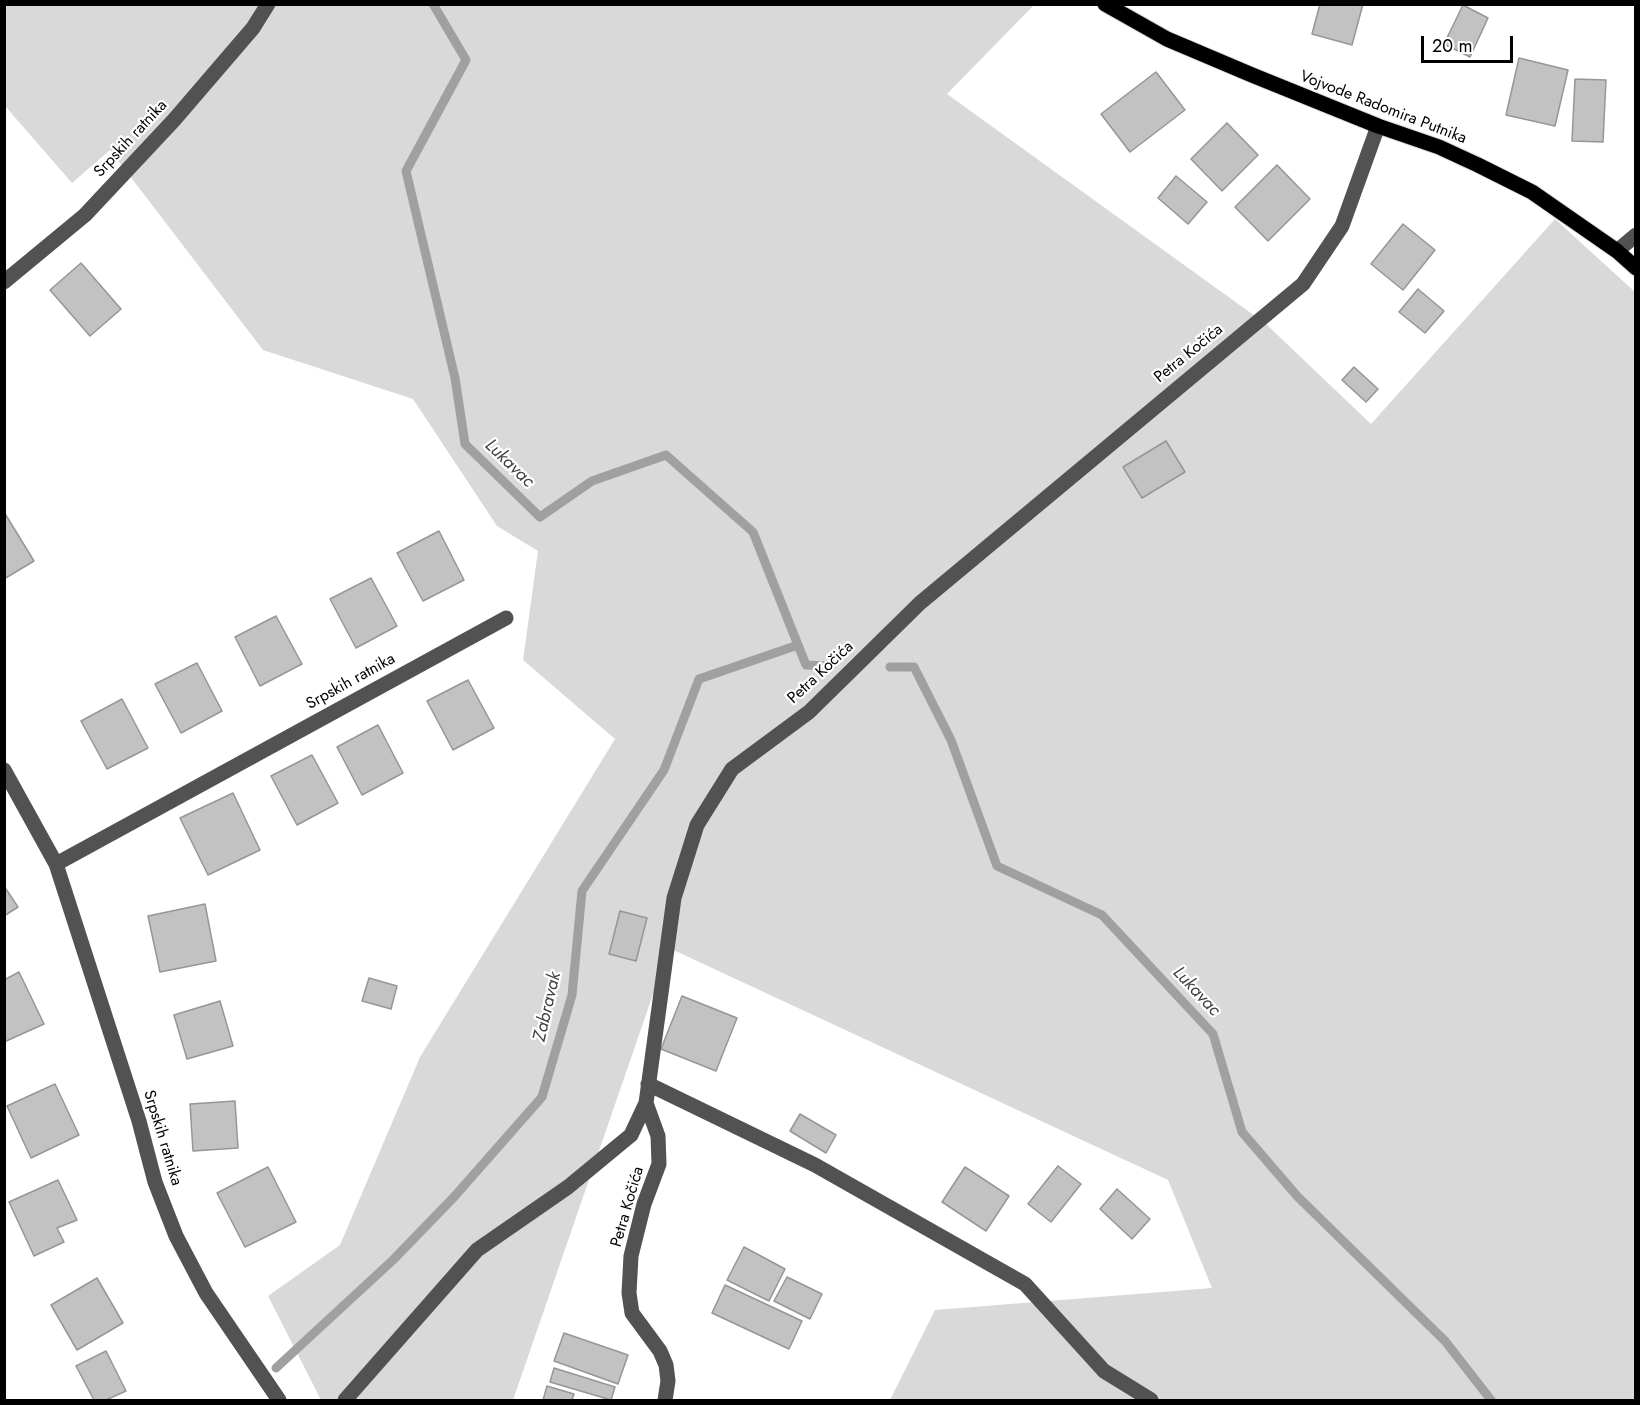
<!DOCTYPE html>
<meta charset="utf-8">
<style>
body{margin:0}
#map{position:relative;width:1640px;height:1405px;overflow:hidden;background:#fff;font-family:Jost,sans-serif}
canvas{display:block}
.frame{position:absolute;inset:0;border:6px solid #000;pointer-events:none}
.scale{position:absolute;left:1421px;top:36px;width:92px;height:27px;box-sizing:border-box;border:3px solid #000;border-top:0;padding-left:8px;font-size:18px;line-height:21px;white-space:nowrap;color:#000;-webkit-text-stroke:4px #fff;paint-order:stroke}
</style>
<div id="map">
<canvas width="1640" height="1405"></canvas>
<div class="frame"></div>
<div class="scale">20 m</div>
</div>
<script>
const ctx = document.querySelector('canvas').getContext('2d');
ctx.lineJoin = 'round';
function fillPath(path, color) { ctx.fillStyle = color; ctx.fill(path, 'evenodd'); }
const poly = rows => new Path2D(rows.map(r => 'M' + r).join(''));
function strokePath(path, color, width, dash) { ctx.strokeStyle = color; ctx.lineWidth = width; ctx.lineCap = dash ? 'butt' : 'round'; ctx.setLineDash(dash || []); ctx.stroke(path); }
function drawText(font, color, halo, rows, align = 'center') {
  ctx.font = font + ' Jost,sans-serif'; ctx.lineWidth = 4.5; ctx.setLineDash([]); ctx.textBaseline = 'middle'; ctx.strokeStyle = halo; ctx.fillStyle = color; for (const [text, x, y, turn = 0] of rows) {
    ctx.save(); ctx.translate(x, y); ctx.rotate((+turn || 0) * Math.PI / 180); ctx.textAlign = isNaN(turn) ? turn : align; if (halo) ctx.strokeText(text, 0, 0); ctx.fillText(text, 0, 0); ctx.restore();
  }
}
const green = poly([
 [4,5,1034,5,947,94,1266,324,1371,424,1555,219,1635,292,1635,1400,890,1400,935,1310,1212,1288,1168,1180,669,948,513,1400,321,1400,268,1296,340,1245,420,1057,615,739,523,660,538,551,497,526,413,399,263,350,110,150,72,183,5,106]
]);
const stream = poly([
 [433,4,466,60,406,171,455,378,465,444,540,517,592,481,666,455,753,532,806,665,828,666],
 [890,667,914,667,951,740,997,866,1102,915,1213,1034,1242,1132,1297,1196,1445,1341,1491,1400],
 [276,1368,393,1260,454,1197,542,1097,572,995,582,891,664,770,699,679,798,645]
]);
const building = poly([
 [1320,4,1363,4,1352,45,1312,34,1320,4],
 [1463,5,1488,18,1470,57,1444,44,1463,5],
 [1519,58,1568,70,1555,126,1506,115,1519,58],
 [1156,72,1185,110,1130,152,1101,114,1156,72],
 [1575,79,1606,80,1603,142,1572,141,1575,79],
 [1227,123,1258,155,1222,191,1191,159,1227,123],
 [1277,165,1310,199,1268,241,1235,207,1277,165],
 [1176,176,1207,202,1188,224,1158,198,1176,176],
 [1403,224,1435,250,1403,290,1371,264,1403,224],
 [81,263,121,309,90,336,50,290,81,263],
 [1418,289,1444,311,1425,333,1399,312,1418,289],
 [1354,367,1378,389,1366,402,1342,380,1354,367],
 [1166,441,1185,472,1142,498,1123,467,1166,441],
 [4,512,34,561,4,579,4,512],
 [439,531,464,580,423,601,397,553,439,531],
 [371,578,397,626,356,648,330,599,371,578],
 [276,616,302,664,260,686,235,637,276,616],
 [197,663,222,711,181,733,155,684,197,663],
 [468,680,494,728,453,750,427,701,468,680],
 [122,699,148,748,107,769,81,721,122,699],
 [378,725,403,773,362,795,337,747,378,725],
 [312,755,338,803,297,825,271,776,312,755],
 [233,793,260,850,208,875,180,818,233,793],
 [4,886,18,907,4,916,4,886],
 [205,904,216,961,160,972,148,916,205,904],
 [620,911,647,918,636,961,609,954,620,911],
 [19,972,44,1024,4,1042,4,980,19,972],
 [369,978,397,986,391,1009,362,1001,369,978],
 [682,996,737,1018,716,1071,661,1049,682,996],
 [220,1001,233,1046,187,1059,174,1015,220,1001],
 [55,1084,79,1135,31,1158,7,1106,55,1084],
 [235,1101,238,1148,193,1151,190,1104,235,1101],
 [800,1114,836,1135,826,1153,790,1131,800,1114],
 [1058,1166,1081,1184,1051,1222,1028,1204,1058,1166],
 [268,1167,296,1222,245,1247,217,1193,268,1167],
 [965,1167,1009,1196,986,1231,942,1202,965,1167],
 [58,1180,77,1220,57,1228,64,1242,34,1256,9,1202,58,1180],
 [1117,1189,1150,1219,1132,1239,1100,1209,1117,1189],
 [744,1247,785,1269,769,1301,727,1280,744,1247],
 [787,1277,822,1294,810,1319,774,1301,787,1277],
 [97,1278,123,1323,77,1350,51,1305,97,1278],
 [725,1285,802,1321,789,1349,712,1313,725,1285],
 [564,1333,628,1355,618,1384,554,1361,564,1333],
 [106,1351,126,1391,106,1400,94,1400,76,1366,106,1351],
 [554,1368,615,1387,611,1400,550,1382,554,1368],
 [547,1386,574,1394,572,1400,543,1400,547,1386]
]);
const minor = poly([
 [1617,251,1636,235],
 [4,282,85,215,174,120,253,28,268,4],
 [4,770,56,864,139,1121,155,1182,176,1236,206,1293,279,1400],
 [56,864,506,618],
 [648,1084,815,1165,1025,1284,1104,1371,1151,1400],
 [345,1400,477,1250,568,1187,631,1135,646,1103],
 [665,1400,668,1381,666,1365,660,1351,632,1313,629,1293,631,1256,644,1204,659,1164,658,1136,646,1103,674,898,697,825,732,769,809,712,920,603,1303,284,1342,226,1378,126]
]);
const major = poly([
 [1105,4,1167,39,1252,75,1378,126,1439,147,1478,165,1532,192,1617,251,1636,268]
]);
const streetNames = [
 ["Vojvode Radomira Putnika",1383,108,21],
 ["Srpskih ratnika",131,139,-47],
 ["Petra Kočića",1189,354,-39],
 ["Petra Kočića",821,673,-43],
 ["Srpskih ratnika",351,682,-29],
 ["Srpskih ratnika",162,1138,73],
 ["Petra Kočića",628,1207,-74]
];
const waterNames = [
 ["Lukavac",509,464,44],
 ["Lukavac",1196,992,47],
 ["Zabravak",548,1007,-77]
];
fillPath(green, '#d9d9d9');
strokePath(stream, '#a0a0a0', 9);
fillPath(building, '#c2c2c2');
strokePath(building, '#969696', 1.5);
strokePath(major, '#dbdbdb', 17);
strokePath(minor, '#525252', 15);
strokePath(major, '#000', 15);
drawText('16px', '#000', '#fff', streetNames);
drawText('italic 18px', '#414141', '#fff', waterNames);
</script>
